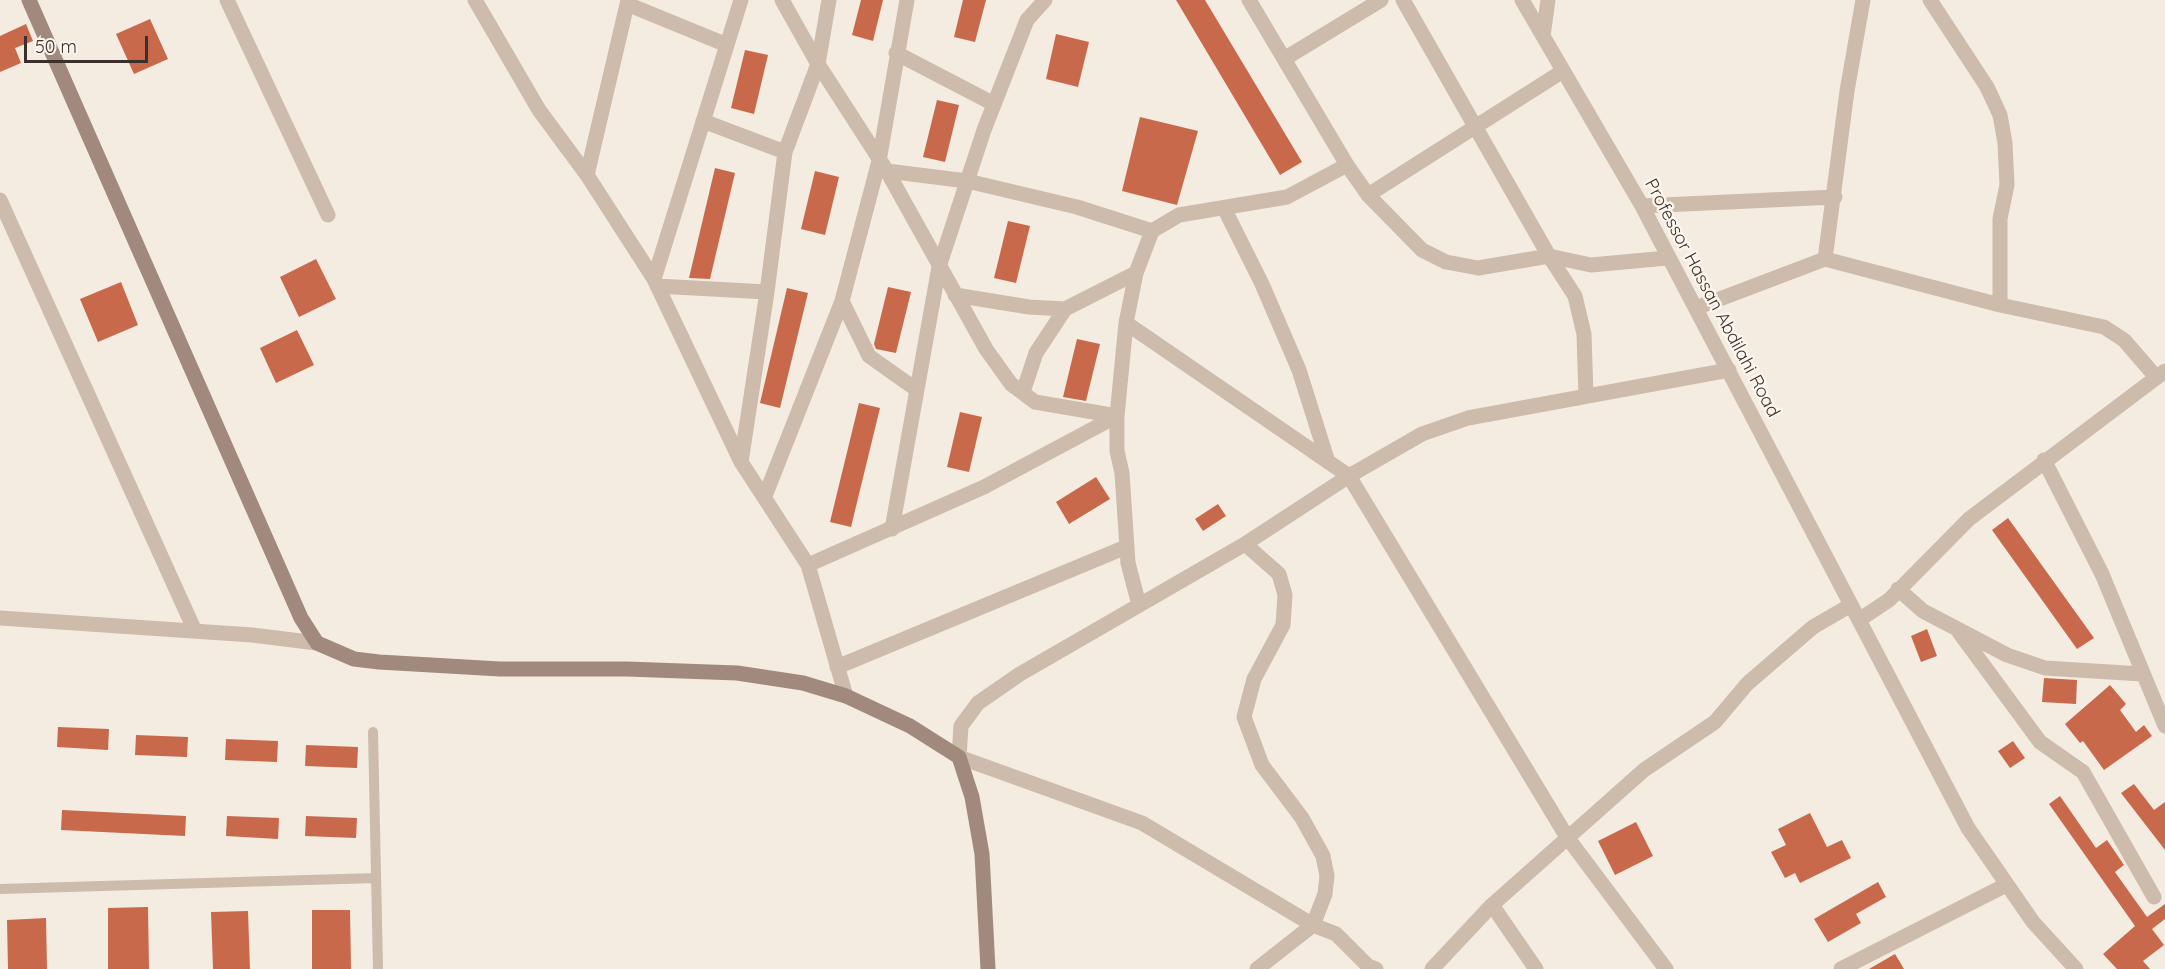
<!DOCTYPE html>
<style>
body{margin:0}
#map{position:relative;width:2165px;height:969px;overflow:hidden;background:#f4ebe1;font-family:Quicksand,sans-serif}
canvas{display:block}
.scale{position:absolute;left:24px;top:36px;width:124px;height:27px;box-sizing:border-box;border:3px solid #3b302b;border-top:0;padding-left:8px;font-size:18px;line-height:21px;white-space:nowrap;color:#3b302b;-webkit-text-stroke:4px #fbf5ee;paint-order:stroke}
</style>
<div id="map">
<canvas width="2165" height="969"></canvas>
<div class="scale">50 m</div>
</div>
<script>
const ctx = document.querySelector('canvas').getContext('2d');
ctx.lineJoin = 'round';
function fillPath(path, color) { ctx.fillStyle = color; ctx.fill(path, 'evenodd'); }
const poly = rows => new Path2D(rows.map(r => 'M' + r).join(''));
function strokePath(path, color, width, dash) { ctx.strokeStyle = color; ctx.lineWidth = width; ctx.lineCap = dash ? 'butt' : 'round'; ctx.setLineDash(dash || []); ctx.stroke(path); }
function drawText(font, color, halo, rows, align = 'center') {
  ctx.font = font + ' Quicksand,sans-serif'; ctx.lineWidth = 5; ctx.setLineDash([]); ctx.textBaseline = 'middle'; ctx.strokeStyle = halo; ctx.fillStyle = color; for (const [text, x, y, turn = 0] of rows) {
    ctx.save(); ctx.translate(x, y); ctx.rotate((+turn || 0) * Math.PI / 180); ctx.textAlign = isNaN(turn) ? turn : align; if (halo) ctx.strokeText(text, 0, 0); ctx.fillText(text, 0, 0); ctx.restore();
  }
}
const building = poly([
 [861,0,883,0,873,41,852,35],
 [963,0,986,0,975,42,954,37],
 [1176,0,1205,0,1302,162,1280,175],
 [150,19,168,59,134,74,116,34],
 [26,24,33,41,15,48,21,63,0,72,0,36],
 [1056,34,1089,42,1078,87,1046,79],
 [745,50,768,55,754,114,731,108],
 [937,100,959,105,945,162,923,157],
 [1140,117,1198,131,1177,205,1122,191],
 [715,168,735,173,710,279,689,278],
 [815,171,839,177,825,235,801,229],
 [1008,221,1030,226,1016,283,994,278],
 [316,259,336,299,299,317,280,277],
 [121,282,138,325,98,342,80,299],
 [888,287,911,292,896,353,876,349,874,344],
 [787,288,808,293,780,408,760,403],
 [297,330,314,365,276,383,260,348],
 [1077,339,1100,344,1086,401,1063,397],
 [859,403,880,408,851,527,830,522],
 [960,412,982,417,969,472,947,467],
 [1096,477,1110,499,1069,524,1056,502],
 [1218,504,1226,516,1203,531,1195,519],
 [2008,518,2094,638,2077,649,1992,530],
 [1927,629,1937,656,1921,662,1911,636],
 [2044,678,2077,680,2076,704,2042,702],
 [2110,685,2126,704,2120,710,2136,732,2144,725,2152,736,2104,770,2083,741,2080,743,2065,724],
 [58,727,109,729,108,750,57,747],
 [136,735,188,737,187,757,135,755],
 [226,739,278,741,277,762,225,760],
 [2013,741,2025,758,2010,768,1998,751],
 [306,745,358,747,357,768,305,766],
 [2134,784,2154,810,2165,802,2165,850,2121,793],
 [2060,796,2096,848,2107,840,2124,865,2115,872,2147,917,2165,904,2165,919,2152,929,2164,945,2143,961,2150,969,2117,969,2103,954,2135,926,2049,804],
 [62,810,186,816,185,836,61,830],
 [1810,813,1827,847,1842,840,1851,858,1800,883,1795,873,1785,878,1771,852,1786,845,1778,829],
 [227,816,279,818,278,839,226,836],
 [306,816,357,818,356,838,305,836],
 [1636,822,1653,856,1615,875,1598,841],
 [1878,882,1886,897,1856,914,1861,923,1828,942,1814,919],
 [148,907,149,969,108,969,108,908],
 [312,910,350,910,351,969,312,969],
 [248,911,250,969,213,969,211,912],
 [46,918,47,969,8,969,7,920],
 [1895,954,1904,969,1869,969]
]);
const lane = poly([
 [373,732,378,969],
 [0,889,376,878]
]);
const street = poly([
 [227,0,328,215],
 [475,0,539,110,587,175,654,279,741,462,808,565,846,696],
 [782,0,818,64,887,171,986,349,1011,384,1035,402,1117,416],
 [1249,0,1347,165,1368,195,1422,250,1446,262,1478,268,1549,256,1591,265,1667,258],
 [1403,0,1549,256,1575,296,1584,334,1586,396],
 [1522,0,1642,206,1968,828,2033,922,2076,969],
 [1930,0,1987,87,2000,115,2005,143,2007,185,2000,219,2000,305],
 [627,4,727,45],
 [1543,36,1548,0],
 [896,53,994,104],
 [1284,59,1381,0],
 [703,121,785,152],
 [887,171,967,181,1077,207,1152,231],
 [587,175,628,0],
 [1368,195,1563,71],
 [0,200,195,631],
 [1642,206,1835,197],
 [1224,208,1262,284,1299,370,1328,462],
 [1825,259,1847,91,1863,0],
 [654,279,741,0],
 [657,286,767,292],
 [955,295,1029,307,1065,309],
 [842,301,869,356,917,390],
 [1696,308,1825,259,2000,305,2104,327,2124,340,2156,377],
 [1126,323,1349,476,1567,837,1666,969],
 [1023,392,1036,353,1065,309,1136,273],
 [2044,460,2102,574,2165,726],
 [741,462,767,292,785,152,818,64,829,0],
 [765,496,842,301,879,161,907,0],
 [892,529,939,267,984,130,1027,20,1045,0],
 [1245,544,1279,574,1285,595,1283,625,1254,679,1244,717,1262,765,1302,818,1323,856,1327,876,1325,894,1313,925,1257,969],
 [808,565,984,487,1117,416],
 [1898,589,1923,611,2007,655,2045,668,2142,674],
 [1139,605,1128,563,1122,473,1117,451,1117,416,1126,323,1136,273,1152,231,1179,215,1287,197,1347,165],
 [0,618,252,635,317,643],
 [1859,620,1889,600,1969,519,2165,371],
 [1959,632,2040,742,2083,772,2154,897],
 [837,667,1126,547],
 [1492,905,1536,969],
 [1376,969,1368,966,1336,934,1313,925,1142,823,959,757,961,726,978,703,1020,674,1245,544,1349,476,1422,434,1468,418,1729,370],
 [1432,969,1492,905,1644,770,1715,722,1747,684,1813,627,1851,605],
 [1841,969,2006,885]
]);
const secondary = poly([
 [29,0,301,618,317,643,354,659,379,662,500,669,627,669,737,673,803,683,846,696,910,726,959,757,972,797,982,854,988,969]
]);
const streetNames = [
 ["Professor Hassan Abdilahi Road",1712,298,62]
];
fillPath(building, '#c8694b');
strokePath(lane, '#cdbbac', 10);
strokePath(street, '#cdbbac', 15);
strokePath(secondary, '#a18a7d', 15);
drawText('18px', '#3b302b', '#fbf5ee', streetNames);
</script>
